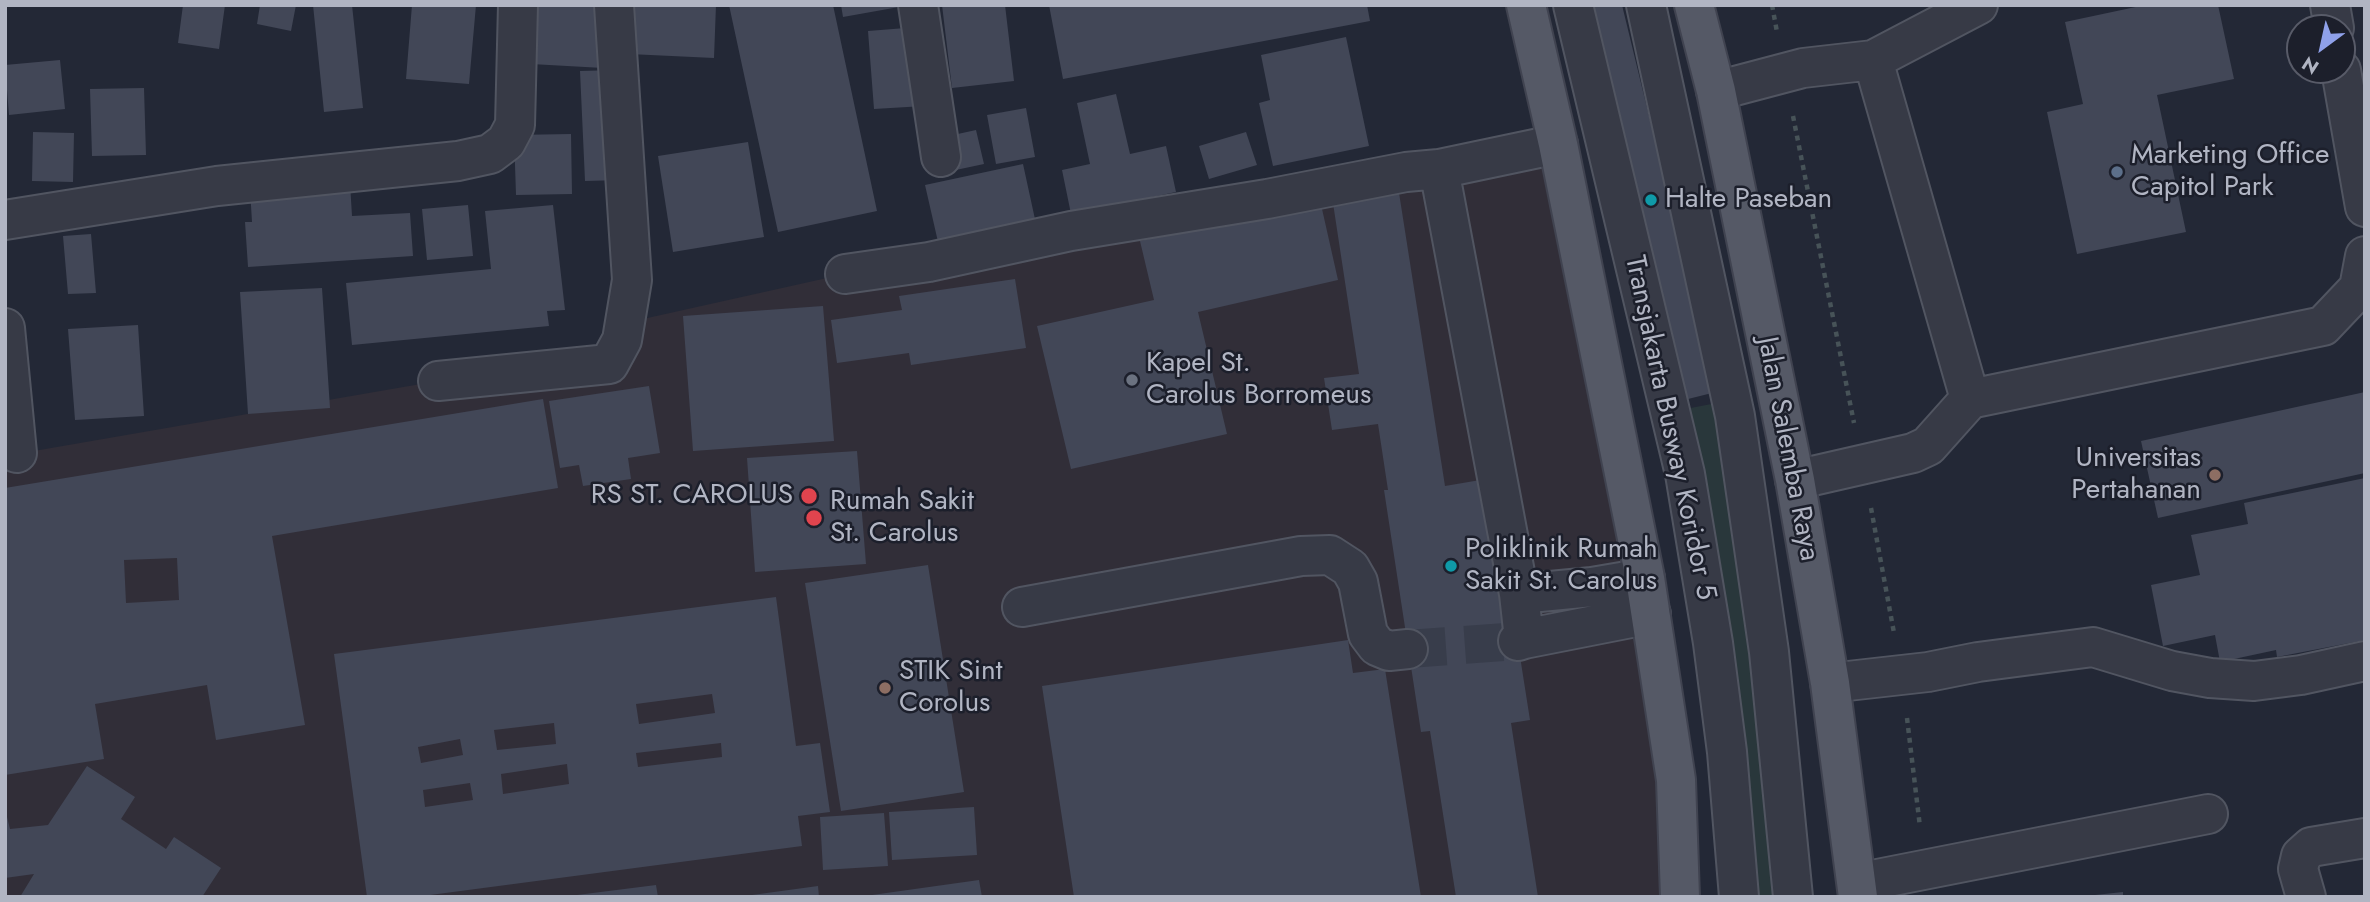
<!DOCTYPE html>
<style>
body{margin:0}
#map{position:relative;width:2370px;height:902px;overflow:hidden;background:#232836;font-family:Jost,sans-serif}
canvas{display:block}
.frame{position:absolute;inset:0;border:7px solid #b1b5c3;pointer-events:none}
.north{position:absolute;left:2286px;top:14px;width:70px;height:70px;box-sizing:border-box;background:#1c1f2b;border:2px solid #585b68;border-radius:50%;rotate:213deg;font-size:19px;font-weight:700;line-height:28px;text-align:center;color:#b1b5c3}
.north::after{content:'';display:block;margin:auto;width:24px;height:32px;background:#8fa1ea;clip-path:polygon(50% 0,100% 100%,50% 72%,0 100%)}
</style>
<div id="map">
<canvas width="2370" height="902"></canvas>
<div class="frame"></div>
<div class="north">N</div>
</div>
<script>
const ctx = document.querySelector('canvas').getContext('2d');
ctx.lineJoin = 'round';
function fillPath(path, color) { ctx.fillStyle = color; ctx.fill(path, 'evenodd'); }
const poly = rows => new Path2D(rows.map(r => 'M' + r).join(''));
function strokePath(path, color, width, dash) { ctx.strokeStyle = color; ctx.lineWidth = width; ctx.lineCap = dash ? 'butt' : 'round'; ctx.setLineDash(dash || []); ctx.stroke(path); }
function drawText(font, color, halo, rows, align = 'center') {
  ctx.font = font + ' Jost,sans-serif'; ctx.lineWidth = 5; ctx.setLineDash([]); ctx.textBaseline = 'middle'; ctx.strokeStyle = halo; ctx.fillStyle = color; for (const [text, x, y, turn = 0] of rows) {
    ctx.save(); ctx.translate(x, y); ctx.rotate((+turn || 0) * Math.PI / 180); ctx.textAlign = isNaN(turn) ? turn : align; if (halo) ctx.strokeText(text, 0, 0); ctx.fillText(text, 0, 0); ctx.restore();
  }
}
const medical = poly([
 [1552,151,1680,897,5,897,5,456,438,381,609,364,625,323,845,274]
]);
const green = poly([
 [1732,400,1791,897,1739,897,1670,412]
]);
const building = poly([
 [183,5,225,5,219,49,178,43],
 [260,5,296,5,291,31,257,24],
 [313,5,352,5,363,108,324,112],
 [412,5,476,5,469,84,406,79],
 [534,5,605,5,603,68,531,64],
 [631,5,716,5,714,58,629,54],
 [729,5,833,5,877,211,778,232],
 [841,5,899,5,899,7,843,17],
 [942,5,1005,5,1014,81,952,88],
 [1049,5,1367,5,1370,21,1063,79],
 [1597,5,1622,5,1716,392,1680,401,1585,8],
 [2145,5,2218,5,2234,79,2157,95,2186,232,2077,254,2047,112,2083,104,2065,22],
 [918,27,924,106,874,109,868,31],
 [1346,37,1369,146,1273,166,1259,103,1270,100,1261,55],
 [60,60,65,109,9,115,5,65],
 [616,70,621,180,585,181,580,71],
 [144,88,146,155,92,156,90,89],
 [1116,94,1130,154,1166,146,1176,192,1071,214,1062,170,1090,164,1077,103],
 [1026,108,1035,157,996,164,987,115],
 [976,130,984,164,951,171,944,137],
 [33,132,74,133,73,182,32,181],
 [1246,132,1257,165,1209,179,1199,146],
 [571,134,572,194,516,195,514,135],
 [748,142,764,237,673,252,658,156],
 [1023,164,1038,233,941,255,925,185],
 [1397,180,1445,486,1492,478,1530,720,1511,723,1538,897,1456,897,1430,731,1421,732,1384,490,1388,490,1378,424,1332,430,1324,378,1359,374,1331,190],
 [350,183,352,216,410,213,413,256,248,267,245,222,252,222,250,189],
 [1320,200,1338,280,1198,312,1227,434,1071,469,1037,326,1154,300,1140,241],
 [468,205,473,256,427,260,422,209],
 [553,205,565,310,547,311,549,326,352,345,346,283,491,269,485,211],
 [91,234,96,293,68,294,63,236],
 [1015,279,1026,348,911,365,909,353,837,363,831,320,902,310,899,296],
 [322,288,330,408,248,414,240,292],
 [823,306,834,441,693,451,683,316],
 [138,325,144,416,75,420,68,329],
 [649,386,660,453,628,458,631,479,583,486,579,465,560,468,549,401],
 [2365,392,2365,473,2158,518,2141,441],
 [543,399,558,488,272,536,305,725,216,740,207,685,95,704,104,759,5,775,5,488],
 [177,558,179,600,126,603,124,560],
 [857,451,866,564,755,572,747,458],
 [2365,478,2365,640,2277,657,2276,650,2220,662,2215,635,2163,646,2151,585,2200,575,2191,535,2248,524,2244,503],
 [928,565,964,792,841,811,805,583],
 [776,597,796,746,820,743,830,812,798,816,802,846,415,897,367,897,334,654],
 [712,694,715,713,639,724,636,704],
 [554,723,556,744,497,750,494,730],
 [460,739,463,755,421,763,418,747],
 [721,743,722,757,638,767,636,753],
 [567,764,569,784,503,794,501,774],
 [470,783,473,800,425,807,423,790],
 [1348,640,1353,673,1385,669,1421,897,1074,897,1042,686],
 [87,766,135,797,121,819,166,849,174,837,221,868,202,897,20,897,34,874,5,878,5,809,10,829,48,825],
 [974,807,977,855,892,860,889,812],
 [884,813,888,866,823,870,820,817],
 [979,880,982,897,872,897,872,895],
 [656,885,658,897,577,897,577,895],
 [818,886,819,897,752,897,752,895],
 [2123,892,2123,897,2095,897,2095,895]
]);
const minorTunnel = poly([
 [1408,649,1518,641]
]);
const path = poly([
 [1772,5,1777,32],
 [1793,116,1854,423],
 [1871,508,1894,633],
 [1907,718,1920,827]
]);
const minor = poly([
 [918,5,941,157],
 [1573,5,1685,474,1713,643,1727,752,1739,897],
 [1646,5,1735,416,1769,652,1793,897],
 [2330,5,2334,28],
 [2341,70,2365,207],
 [1716,91,1803,68,1873,60],
 [1439,169,1519,594,1524,639,1518,641],
 [5,220,217,186,458,161,490,154,506,142,515,125,518,5],
 [845,274,929,262,1071,231,1267,199,1406,172,1439,169,1558,144],
 [5,328,17,453],
 [438,381,609,364,622,340,632,280,614,5],
 [1970,399,1873,60,1978,5],
 [1795,480,1913,453,1928,446,1970,399,2323,326,2359,288,2365,256],
 [1519,594,1592,587,1645,578],
 [1022,607,1301,556,1330,555,1350,568,1358,582,1368,634,1377,646,1389,651,1408,649],
 [1524,639,1651,614],
 [1830,683,1928,672,1978,662,2093,647,2172,671,2210,678,2254,681,2301,675,2365,661],
 [1857,883,2208,814],
 [2306,897,2298,869,2301,856,2311,847,2365,838]
]);
const major = poly([
 [1526,5,1558,144,1645,578,1676,780,1680,897],
 [1694,5,1716,91,1795,480,1830,683,1858,897]
]);
const markers = [
 [2117,172,7,"#5c6f8a"],
 [1651,200,7,"#0f9aa8"],
 [1132,380,7,"#6b7280"],
 [2215,475,7,"#8d6e63"],
 [809,496,9,"#e0444e"],
 [814,518,9,"#e0444e"],
 [1451,566,7,"#0f9aa8"],
 [885,688,7,"#8d6e63"]
];
const poiNames = [
 ["Marketing Office",2131,156],
 ["Capitol Park",2131,188],
 ["Halte Paseban",1665,200],
 ["Kapel St.",1146,364],
 ["Carolus Borromeus",1146,396],
 ["Universitas",2201,459,"right"],
 ["Pertahanan",2201,491,"right"],
 ["RS ST. CAROLUS",793,496,"right"],
 ["Rumah Sakit",830,502],
 ["St. Carolus",830,534],
 ["Poliklinik Rumah",1465,550],
 ["Sakit St. Carolus",1465,582],
 ["STIK Sint",899,672],
 ["Corolus",899,704]
];
const streetNames = [
 ["Transjakarta Busway Koridor 5",1669,428,78],
 ["Jalan Salemba Raya",1787,449,79]
];
fillPath(medical, '#312e38');
fillPath(green, '#29373b');
fillPath(building, '#424757');
strokePath(minorTunnel, '#383d4b', 38, [38, 19]);
strokePath(minor, '#515561', 42);
strokePath(major, '#404350', 42);
strokePath(path, '#475358', 4.5, [5, 5]);
strokePath(minor, '#373a46', 38);
strokePath(major, '#555966', 38);
for (const [x, y, r, color] of markers) { const dot = new Path2D(); dot.arc(x, y, r, 0, 2 * Math.PI); ctx.fillStyle = color; ctx.fill(dot); strokePath(dot, '#1c1f2b', 2.5); }
drawText('28px', '#b1b5c3', '#1c1f2b', poiNames, 'left');
drawText('28px', '#b1b5c3', '#1c1f2b', streetNames);
</script>
